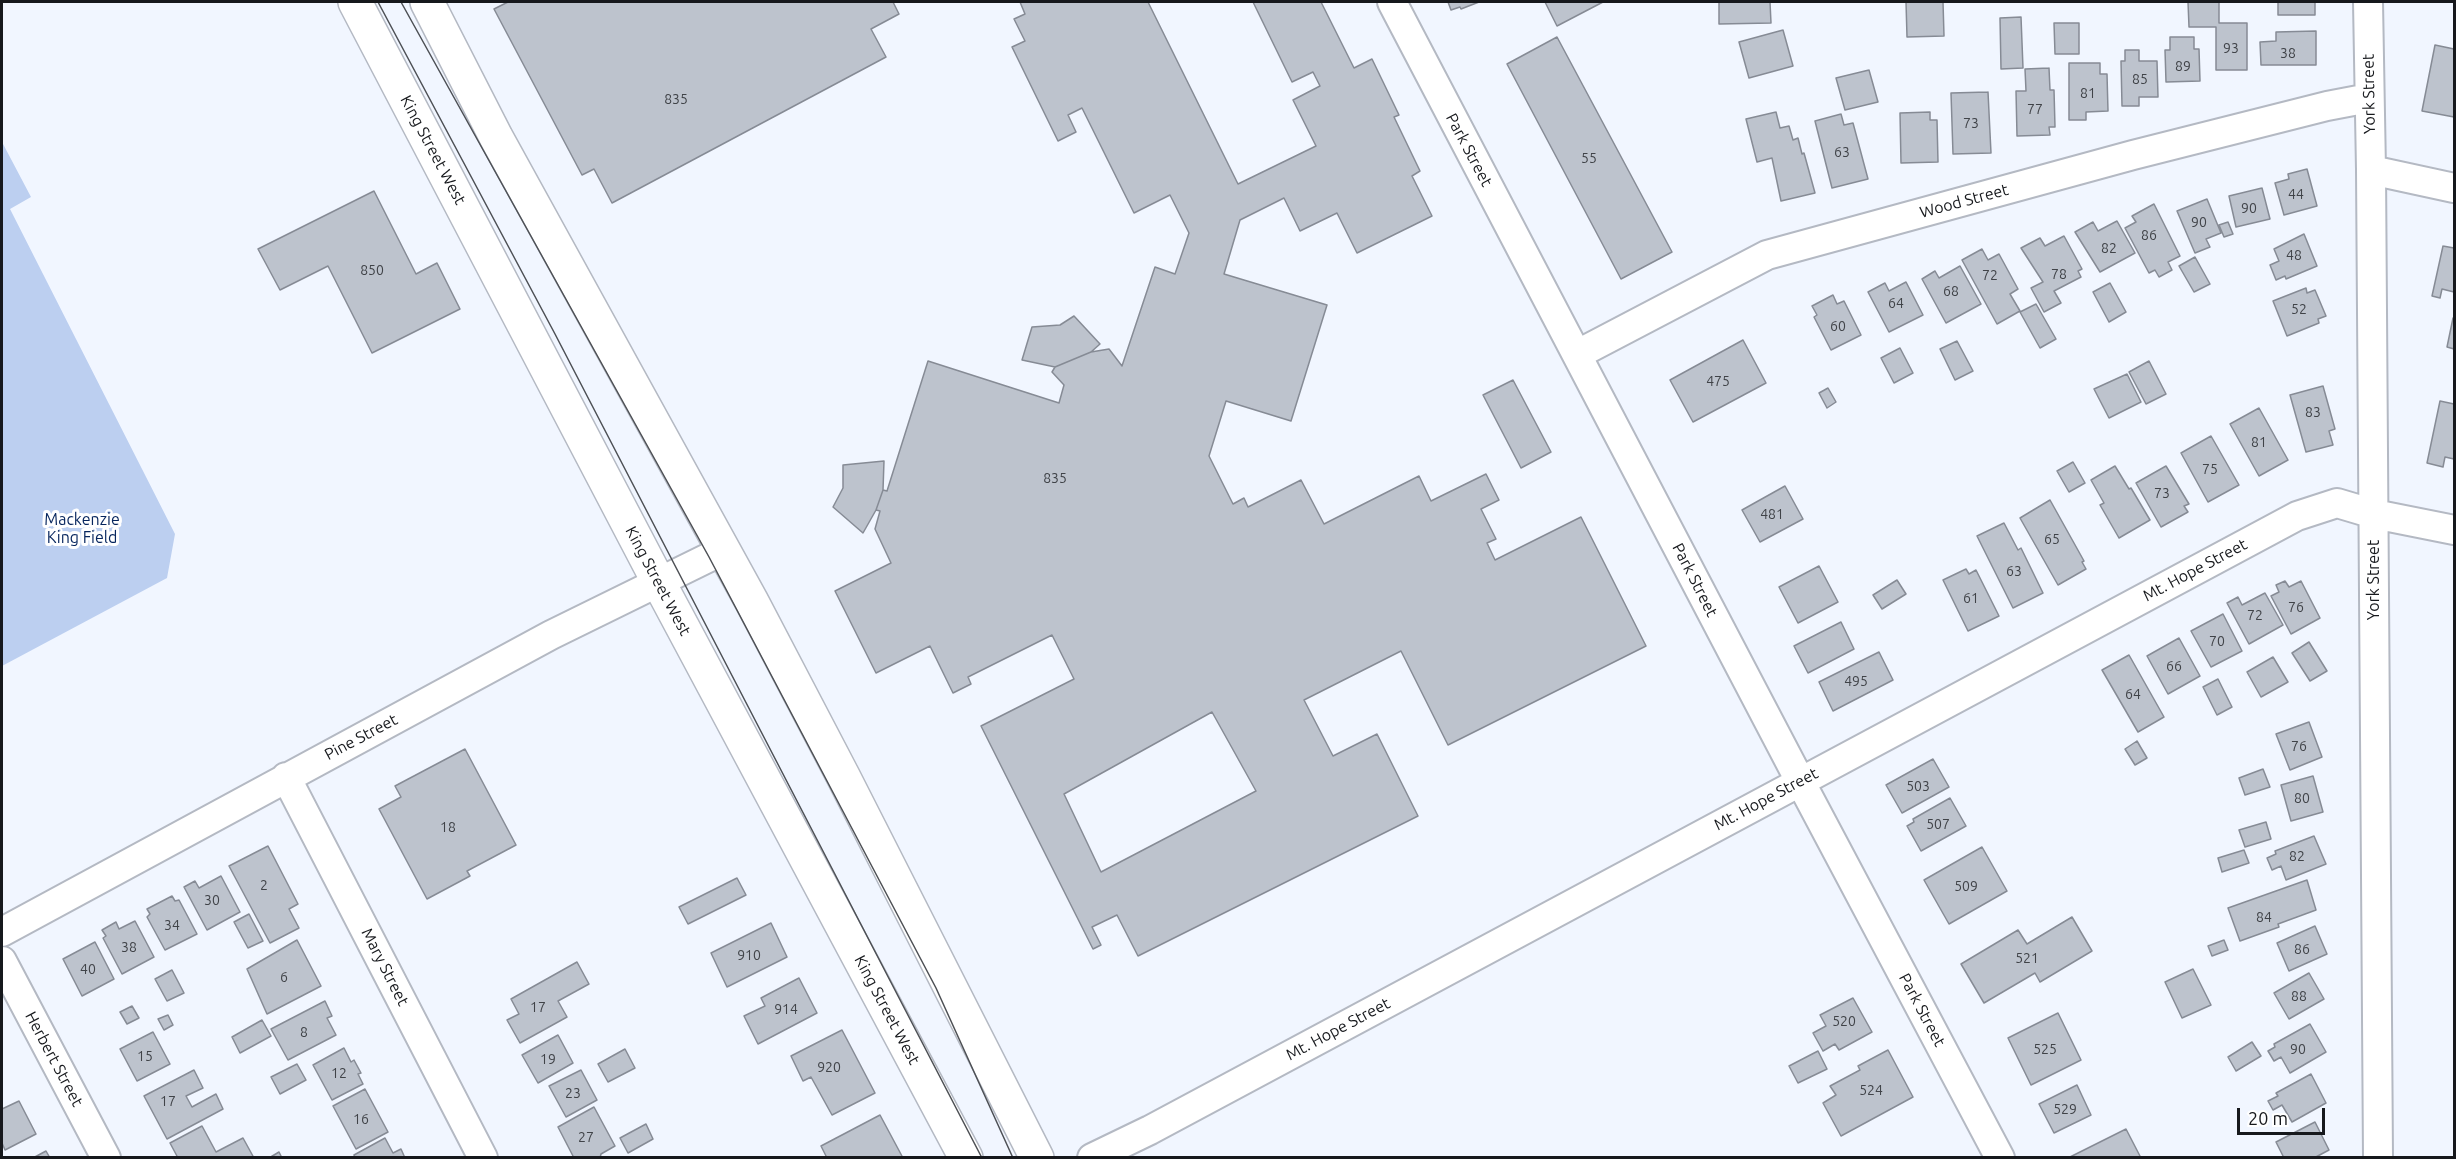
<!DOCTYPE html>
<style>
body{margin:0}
#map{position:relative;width:2456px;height:1159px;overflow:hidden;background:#f1f6ff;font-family:Ubuntu,sans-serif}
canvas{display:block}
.frame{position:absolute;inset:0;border:3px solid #16181c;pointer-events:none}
.scale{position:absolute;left:2237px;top:1108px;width:88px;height:27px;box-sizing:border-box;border:3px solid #16181c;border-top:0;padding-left:8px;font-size:18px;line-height:21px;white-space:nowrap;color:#16181c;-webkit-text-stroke:4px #fff;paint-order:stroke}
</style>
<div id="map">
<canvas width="2456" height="1159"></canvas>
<div class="frame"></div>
<div class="scale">20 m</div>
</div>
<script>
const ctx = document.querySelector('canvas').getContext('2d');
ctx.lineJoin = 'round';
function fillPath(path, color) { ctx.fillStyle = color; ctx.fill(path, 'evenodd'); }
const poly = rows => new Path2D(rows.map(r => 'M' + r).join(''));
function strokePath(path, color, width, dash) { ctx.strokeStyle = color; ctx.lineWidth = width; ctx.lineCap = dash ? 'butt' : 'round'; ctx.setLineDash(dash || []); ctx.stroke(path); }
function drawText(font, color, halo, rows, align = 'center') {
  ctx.font = font + ' Ubuntu,sans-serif'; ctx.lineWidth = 6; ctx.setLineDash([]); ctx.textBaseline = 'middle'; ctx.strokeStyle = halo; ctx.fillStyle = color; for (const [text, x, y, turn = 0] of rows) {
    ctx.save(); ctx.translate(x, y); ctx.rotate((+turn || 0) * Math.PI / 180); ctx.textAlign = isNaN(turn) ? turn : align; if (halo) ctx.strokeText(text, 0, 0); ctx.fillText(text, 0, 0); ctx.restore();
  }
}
const green = poly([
 [2,142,31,197,10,209,175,534,167,578,2,666]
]);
const building = poly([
 [508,2,893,2,899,14,871,29,886,57,612,203,594,169,582,175,494,9,508,2],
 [1020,2,1148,2,1238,184,1316,146,1293,100,1320,86,1313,72,1292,82,1253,2,1321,2,1354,68,1372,59,1399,115,1394,117,1420,171,1412,176,1432,216,1357,253,1337,213,1300,231,1284,198,1240,220,1224,274,1327,305,1291,421,1226,401,1209,456,1233,504,1244,498,1248,507,1301,480,1324,524,1419,476,1431,501,1486,474,1499,500,1481,509,1496,539,1487,543,1495,560,1581,517,1646,646,1448,745,1401,651,1304,700,1333,756,1377,734,1418,816,1138,956,1117,915,1092,927,1101,945,1093,949,981,726,1074,679,1052,635,968,677,971,684,953,693,930,646,876,673,835,591,891,563,875,529,880,511,876,510,883,490,887,491,928,361,1059,403,1064,385,1052,372,1055,367,1091,352,1109,349,1122,366,1155,267,1175,274,1189,233,1170,195,1134,213,1082,108,1068,115,1076,132,1058,141,1012,47,1025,41,1014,19,1025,14,1020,2],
 [1212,712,1256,791,1101,872,1064,794,1212,712],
 [1448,2,1479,2,1461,9,1460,7,1451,10,1448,2],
 [1545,2,1603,2,1557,26,1545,2],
 [1719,2,1770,2,1771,23,1719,24,1719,2],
 [1906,2,1943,2,1944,36,1907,37,1906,2],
 [2188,2,2219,2,2219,23,2247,23,2247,70,2216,70,2216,27,2189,27,2188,2],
 [2268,2,2315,2,2315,15,2278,15,2278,2,2268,2],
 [2021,17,2023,68,2001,69,2000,18,2021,17],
 [2054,23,2079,23,2079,54,2055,54,2054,23],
 [1783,30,1793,66,1749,78,1739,42,1783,30],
 [2316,31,2316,65,2261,65,2260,42,2276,41,2276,32,2316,31],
 [1557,37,1672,252,1621,279,1507,64,1557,37],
 [2170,37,2194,37,2194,49,2199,49,2200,81,2166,82,2165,50,2170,50,2170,37],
 [2435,45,2454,49,2454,117,2422,111,2435,45],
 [2125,50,2139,50,2139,61,2157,61,2158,97,2139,97,2139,106,2122,106,2121,61,2125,61,2125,50],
 [2069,63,2100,63,2100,74,2107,74,2108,111,2086,112,2086,120,2069,120,2069,63],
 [2049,68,2050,90,2054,90,2055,127,2049,127,2050,135,2017,136,2016,91,2026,91,2025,69,2049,68],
 [1869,70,1878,102,1845,110,1836,78,1869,70],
 [1988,92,1991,153,1953,154,1951,93,1988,92],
 [1776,112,1780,128,1789,126,1793,140,1798,138,1802,154,1804,153,1815,193,1781,201,1772,158,1757,162,1746,119,1776,112],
 [1930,112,1930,120,1937,120,1938,162,1901,163,1900,113,1930,112],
 [1841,114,1844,125,1853,123,1868,179,1832,188,1815,121,1841,114],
 [2307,169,2317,206,2284,215,2275,183,2289,179,2288,174,2307,169],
 [2262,188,2270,219,2236,227,2229,196,2262,188],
 [374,191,416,274,437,263,460,309,372,353,328,266,280,290,258,249,374,191],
 [2207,199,2221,233,2206,239,2210,247,2195,253,2177,211,2207,199],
 [2154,204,2180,256,2168,262,2172,270,2159,277,2155,270,2149,273,2125,228,2136,222,2132,216,2154,204],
 [2117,221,2135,253,2100,272,2075,232,2093,222,2098,231,2117,221],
 [2228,222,2233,234,2224,237,2219,225,2228,222],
 [2304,234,2317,266,2286,279,2285,276,2276,280,2270,265,2279,261,2274,249,2304,234],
 [2064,236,2082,269,2078,271,2081,277,2054,291,2061,303,2044,312,2031,288,2043,282,2021,248,2040,238,2045,246,2064,236],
 [2443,246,2454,248,2454,292,2442,289,2440,298,2432,296,2443,246],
 [1982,249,1988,260,1999,254,2018,289,2010,294,2020,311,1997,324,1962,260,1982,249],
 [2195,257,2210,284,2194,292,2179,266,2195,257],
 [1960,266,1981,304,1946,323,1922,279,1935,271,1939,278,1960,266],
 [1906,282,1923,315,1889,332,1868,292,1885,283,1889,291,1906,282],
 [2110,283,2126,312,2109,322,2093,292,2110,283],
 [2306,288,2307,293,2315,290,2326,316,2318,319,2319,323,2287,336,2273,301,2306,288],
 [1833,295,1837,304,1844,301,1861,335,1831,350,1814,317,1817,315,1812,306,1833,295],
 [2036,304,2056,339,2040,348,2020,312,2036,304],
 [1074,316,1100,344,1091,352,1055,367,1022,360,1032,327,1060,325,1074,316],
 [2453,318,2454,318,2454,349,2447,347,2453,318],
 [1743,340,1766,383,1693,422,1670,380,1743,340],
 [1957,341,1973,371,1955,380,1940,349,1957,341],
 [1900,348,1913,373,1894,383,1881,358,1900,348],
 [2149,361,2166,394,2146,404,2129,372,2149,361],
 [2127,374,2141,402,2109,418,2094,389,2127,374],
 [1513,380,1551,452,1521,468,1483,395,1513,380],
 [2323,386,2335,429,2329,431,2333,445,2306,452,2290,395,2323,386],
 [1828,388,1836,402,1827,408,1819,393,1828,388],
 [2440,401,2454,404,2454,459,2445,457,2443,467,2427,463,2440,401],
 [2259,408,2288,460,2259,476,2230,424,2259,408],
 [2211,436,2239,485,2208,502,2181,453,2211,436],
 [884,461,883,490,876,510,863,533,833,507,843,488,843,465,884,461],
 [2073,462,2085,483,2069,492,2057,471,2073,462],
 [2115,466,2129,489,2131,488,2150,520,2119,538,2100,505,2104,503,2091,480,2115,466],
 [2166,466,2189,504,2184,506,2188,512,2161,527,2136,483,2166,466],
 [1785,486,1803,519,1760,542,1742,510,1785,486],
 [2050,500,2084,561,2082,562,2086,569,2058,585,2020,518,2050,500],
 [2004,523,2018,550,2021,548,2043,593,2013,608,1977,536,2004,523],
 [1819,566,1838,602,1798,623,1779,587,1819,566],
 [1966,569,1969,574,1976,570,1999,616,1968,631,1943,580,1966,569],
 [1897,580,1906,594,1882,609,1873,595,1897,580],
 [2285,581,2289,587,2301,581,2320,618,2291,634,2271,596,2279,592,2276,585,2285,581],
 [2265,593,2283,625,2249,644,2227,603,2238,597,2242,605,2265,593],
 [2223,614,2242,651,2211,667,2191,631,2223,614],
 [1841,622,1854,649,1808,673,1794,646,1841,622],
 [2179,638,2200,676,2168,694,2147,656,2179,638],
 [2309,642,2327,671,2310,681,2292,653,2309,642],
 [1879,652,1893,680,1833,711,1819,682,1879,652],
 [2129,655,2164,717,2138,732,2102,670,2129,655],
 [2273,657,2288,682,2261,697,2247,672,2273,657],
 [2218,679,2232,707,2217,715,2203,687,2218,679],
 [2309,722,2322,757,2290,770,2276,734,2309,722],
 [2137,741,2147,758,2135,765,2125,749,2137,741],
 [465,749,516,845,467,871,470,876,427,899,379,809,401,797,395,786,465,749],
 [1933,759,1949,787,1902,813,1886,785,1933,759],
 [2263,769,2270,787,2245,795,2239,778,2263,769],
 [2313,776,2323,812,2291,821,2281,785,2313,776],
 [1950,798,1966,826,1921,851,1907,826,1914,822,1913,819,1950,798],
 [2266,822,2271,839,2245,847,2239,830,2266,822],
 [2314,836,2326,864,2286,880,2281,866,2272,870,2267,858,2276,854,2275,851,2314,836],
 [268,846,298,904,289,909,299,928,270,943,229,866,268,846],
 [1982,847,2007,891,1949,924,1924,880,1982,847],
 [2244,850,2249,863,2222,872,2218,858,2244,850],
 [221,876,240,912,207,930,184,887,195,881,199,888,221,876],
 [737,878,746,895,688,924,679,907,737,878],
 [2307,880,2316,910,2278,924,2279,927,2240,941,2228,908,2307,880],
 [172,896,175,901,179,900,197,934,165,950,147,917,150,914,147,909,172,896],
 [249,914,263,941,248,948,234,922,249,914],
 [2072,917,2092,951,2040,982,2035,973,1984,1003,1961,964,2018,930,2027,944,2072,917],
 [135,921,154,957,122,974,103,938,106,936,102,930,116,922,119,929,135,921],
 [771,923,787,957,727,987,711,953,771,923],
 [2315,926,2327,954,2289,971,2277,943,2315,926],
 [297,940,321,986,267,1014,247,969,297,940],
 [2224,940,2228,950,2212,956,2208,946,2224,940],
 [95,942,114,979,82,996,63,959,95,942],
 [577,962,589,984,558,1001,567,1017,520,1043,507,1020,519,1014,511,999,577,962],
 [2193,969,2211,1005,2182,1018,2165,982,2193,969],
 [172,970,184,993,167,1001,155,979,172,970],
 [2309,973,2324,999,2289,1019,2274,993,2309,973],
 [799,978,817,1013,758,1044,744,1016,765,1006,761,998,799,978],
 [1853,998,1872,1032,1839,1050,1835,1044,1823,1051,1813,1033,1826,1026,1820,1015,1853,998],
 [325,1001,332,1016,327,1018,336,1035,288,1060,271,1029,325,1001],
 [132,1006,139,1018,127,1024,120,1012,132,1006],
 [2058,1013,2081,1060,2031,1085,2008,1038,2058,1013],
 [168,1015,173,1025,164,1030,158,1019,168,1015],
 [262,1020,271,1036,240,1053,232,1037,262,1020],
 [2310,1024,2326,1052,2290,1073,2281,1057,2274,1061,2268,1051,2275,1047,2274,1044,2310,1024],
 [842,1030,875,1093,832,1115,811,1077,803,1081,791,1056,842,1030],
 [153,1032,170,1064,137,1081,120,1049,153,1032],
 [558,1035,573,1063,538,1083,522,1055,558,1035],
 [2252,1042,2261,1056,2236,1071,2228,1057,2252,1042],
 [344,1048,351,1062,354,1060,361,1073,358,1074,363,1084,332,1100,313,1065,344,1048],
 [625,1049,635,1068,608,1082,598,1064,625,1049],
 [1888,1050,1913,1097,1841,1136,1823,1103,1836,1095,1830,1086,1860,1070,1858,1066,1888,1050],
 [1818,1051,1827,1069,1798,1083,1789,1066,1818,1051],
 [297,1064,306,1080,280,1094,271,1077,297,1064],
 [194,1070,203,1088,186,1096,192,1107,216,1094,223,1109,167,1139,144,1096,194,1070],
 [581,1070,597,1100,566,1117,549,1086,581,1070],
 [2311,1074,2326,1103,2292,1122,2282,1105,2273,1110,2268,1101,2278,1096,2276,1093,2311,1074],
 [2077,1085,2091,1115,2054,1133,2039,1104,2077,1085],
 [365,1089,388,1132,356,1149,333,1106,365,1089],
 [19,1101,36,1134,5,1150,2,1143,2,1109,19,1101],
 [594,1107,615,1146,601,1154,600,1158,574,1158,558,1127,594,1107],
 [880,1115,903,1158,827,1158,821,1146,880,1115],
 [2315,1122,2329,1150,2314,1158,2284,1158,2276,1142,2315,1122],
 [646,1124,653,1139,628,1153,620,1138,646,1124],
 [202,1126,216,1152,243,1138,254,1158,178,1158,170,1143,202,1126],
 [2126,1129,2141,1158,2070,1157,2126,1129],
 [385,1138,393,1153,401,1149,405,1158,355,1158,354,1155,385,1138],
 [46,1151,50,1158,33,1158,46,1151],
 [279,1152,282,1158,269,1158,279,1152]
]);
const minor = poly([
 [1392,2,1800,781,2000,1158],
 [2368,2,2371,170,2378,1158],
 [2371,170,2454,188],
 [1578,354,1767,255,2133,155,2327,106,2369,98],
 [286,777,483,1158],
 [2,932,551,635,724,550],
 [2,961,106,1158],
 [1092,1158,1150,1130,2297,516,2337,503,2374,514,2454,530]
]);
const major = poly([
 [355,2,658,581,966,1158],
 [427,2,496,137,752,602,843,776,1037,1158]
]);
const tram = poly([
 [378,2,555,334,982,1158],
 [401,2,709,557,936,988,1013,1158]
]);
const numberNames = [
 ["93",2231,48],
 ["38",2288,53],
 ["89",2183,66],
 ["85",2140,79],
 ["81",2088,93],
 ["835",676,99],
 ["77",2035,109],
 ["73",1971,123],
 ["63",1842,152],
 ["55",1589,158],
 ["44",2296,194],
 ["90",2249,208],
 ["90",2199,222],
 ["86",2149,235],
 ["82",2109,248],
 ["48",2294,255],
 ["850",372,270],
 ["78",2059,274],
 ["72",1990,275],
 ["68",1951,291],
 ["64",1896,303],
 ["52",2299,309],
 ["60",1838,326],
 ["475",1718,381],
 ["83",2313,412],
 ["81",2259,442],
 ["75",2210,469],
 ["835",1055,478],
 ["73",2162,493],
 ["481",1772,514],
 ["65",2052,539],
 ["63",2014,571],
 ["61",1971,598],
 ["76",2296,607],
 ["72",2255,615],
 ["70",2217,641],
 ["66",2174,666],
 ["495",1856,681],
 ["64",2133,694],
 ["76",2299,746],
 ["503",1918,786],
 ["80",2302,798],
 ["507",1938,824],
 ["18",448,827],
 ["82",2297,856],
 ["2",264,885],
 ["509",1966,886],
 ["30",212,900],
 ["84",2264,917],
 ["34",172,925],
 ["38",129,947],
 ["86",2302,949],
 ["910",749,955],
 ["521",2027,958],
 ["40",88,969],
 ["6",284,977],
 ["88",2299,996],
 ["17",538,1007],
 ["914",786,1009],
 ["520",1844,1021],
 ["8",304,1032],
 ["525",2045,1049],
 ["90",2298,1049],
 ["15",145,1056],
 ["19",548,1059],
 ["920",829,1067],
 ["12",339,1073],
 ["524",1871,1090],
 ["23",573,1093],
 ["17",168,1101],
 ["529",2065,1109],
 ["16",361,1119],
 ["27",586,1137]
];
const streetNames = [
 ["York Street",2369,94,-91],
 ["King Street West",433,150,62],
 ["Park Street",1469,150,62],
 ["Wood Street",1964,201,-15],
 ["Mt. Hope Street",2195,570,-28],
 ["Park Street",1695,580,63],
 ["York Street",2374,580,-90],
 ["King Street West",658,581,62],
 ["Pine Street",361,737,-28],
 ["Mt. Hope Street",1766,799,-28],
 ["Mary Street",385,967,63],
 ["King Street West",887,1010,62],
 ["Park Street",1922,1010,62],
 ["Mt. Hope Street",1338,1029,-28],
 ["Herbert Street",54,1059,62]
];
const parkNames = [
 ["Mackenzie",82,520],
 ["King Field",82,538]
];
fillPath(green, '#bccff0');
fillPath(building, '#bdc3cd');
strokePath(building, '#868b95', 1.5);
strokePath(minor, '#b4b9c3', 32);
strokePath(major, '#b4b9c3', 36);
strokePath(minor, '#fff', 28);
strokePath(major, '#fff', 33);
strokePath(tram, '#4d5055', 1.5);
drawText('14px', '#404348', null, numberNames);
drawText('16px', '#16181c', '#fff', streetNames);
drawText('16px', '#06255d', '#fff', parkNames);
</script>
